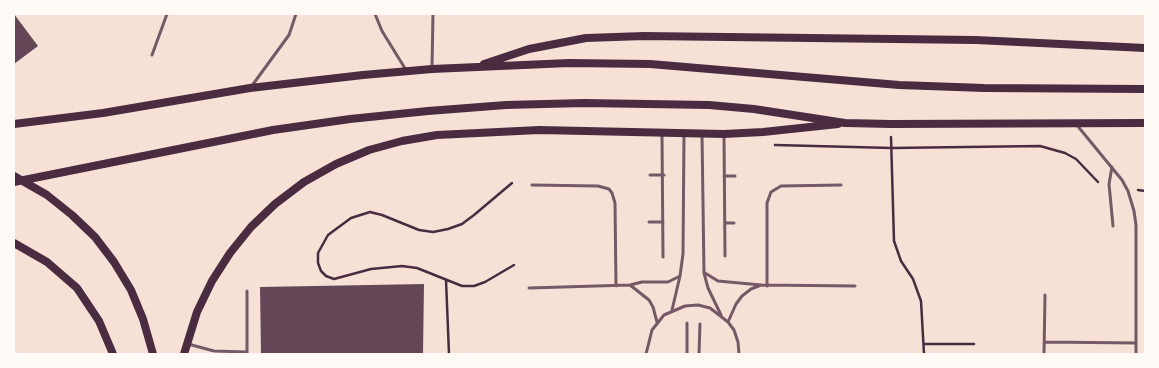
<!DOCTYPE html>
<style>
body{margin:0}
#map{position:relative;width:1159px;height:368px;overflow:hidden;background:#f7e1d7;font-family:"Golos Text",sans-serif}
canvas{display:block}
.frame{position:absolute;inset:0;border:15px solid #fffaf5;pointer-events:none}
</style>
<div id="map">
<canvas width="1159" height="368"></canvas>
<div class="frame"></div>
</div>
<script>
const ctx = document.querySelector('canvas').getContext('2d');
ctx.lineJoin = 'round';
function fillPath(path, color) { ctx.fillStyle = color; ctx.fill(path, 'evenodd'); }
const poly = rows => new Path2D(rows.map(r => 'M' + r).join(''));
function strokePath(path, color, width, dash) { ctx.strokeStyle = color; ctx.lineWidth = width; ctx.lineCap = dash ? 'butt' : 'round'; ctx.setLineDash(dash || []); ctx.stroke(path); }
const building = poly([
 [14,14,38,46,14,64],
 [424,284,423,354,261,354,260,287]
]);
const path = poly([
 [891,137,894,241,901,261,913,279,921,301,924,354],
 [775,145,892,148,1040,146,1065,153,1076,159,1098,182],
 [512,183,474,215,462,224,448,229,433,232,419,230,382,215,370,212,351,218,328,235,318,253,318,263,321,271,326,276,334,279,371,269,402,266,417,268,462,286,474,286,485,282,514,265],
 [1138,190,1145,191],
 [446,280,449,354],
 [924,344,974,344]
]);
const service = poly([
 [375,14,382,31,406,70],
 [152,55,167,14],
 [432,67,433,14],
 [251,87,289,35,296,14],
 [1076,124,1122,180,1128,191,1134,211,1136,225,1136,354],
 [662,134,663,257],
 [702,134,704,273,708,288,721,315],
 [724,135,725,256],
 [1112,167,1109,184,1113,226],
 [650,175,664,175],
 [724,176,735,176],
 [532,185,598,186,609,189,612,193,615,203,616,286],
 [649,222,663,222],
 [725,223,734,223],
 [705,273,718,281,761,285,855,286],
 [630,285,649,300,653,307,657,322],
 [767,286,767,203,771,192,781,186,841,185],
 [529,288,630,285,642,282,668,282,680,276],
 [247,291,247,354],
 [672,310,680,276,683,254,684,135],
 [728,322,736,304,742,296,751,289,761,285],
 [687,323,687,354],
 [1045,342,1136,343],
 [188,344,214,351,247,352],
 [646,354,652,330,664,315,685,306,698,305,710,308,728,322,734,330,738,342,739,354],
 [699,354,700,324],
 [1044,354,1045,295]
]);
const secondary = poly([
 [484,64,529,49,586,38,644,36,976,40,1145,48],
 [14,124,103,113,250,88,363,75,432,69,569,63,650,64,899,85,984,88,1145,89],
 [14,176,47,195,72,215,95,237,114,262,131,290,143,319,153,354],
 [14,182,273,130,350,119,428,111,506,105,584,103,709,105,754,109,845,123,891,124,1145,123],
 [14,243,47,262,77,288,99,321,113,354],
 [184,354,197,312,212,281,230,253,251,227,275,204,304,182,336,164,369,150,402,141,437,135,539,130,724,134,763,132,838,124]
]);
fillPath(building, '#644757');
strokePath(path, '#4a2c40', 2.5);
strokePath(service, '#755966', 3);
strokePath(secondary, '#4a2c40', 8);
</script>
